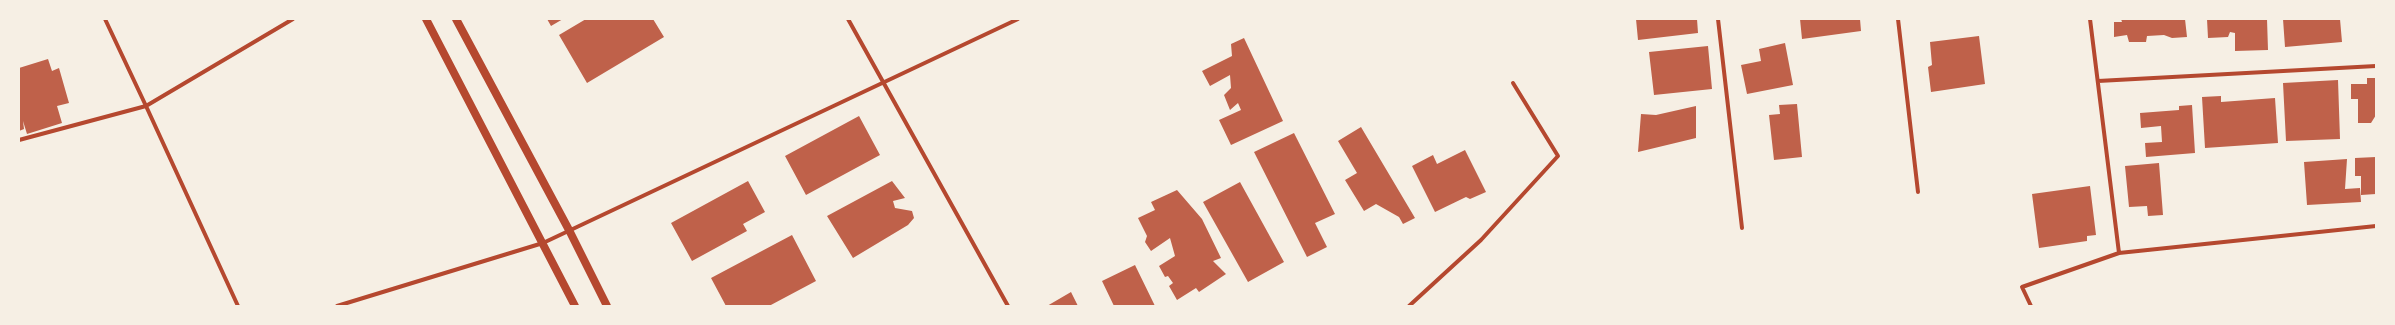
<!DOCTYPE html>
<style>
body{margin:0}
#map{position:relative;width:2395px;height:325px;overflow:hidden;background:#f6efe4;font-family:Commissioner,sans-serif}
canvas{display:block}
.frame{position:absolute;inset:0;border:20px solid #f6efe4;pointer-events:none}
</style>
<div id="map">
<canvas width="2395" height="325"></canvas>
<div class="frame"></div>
</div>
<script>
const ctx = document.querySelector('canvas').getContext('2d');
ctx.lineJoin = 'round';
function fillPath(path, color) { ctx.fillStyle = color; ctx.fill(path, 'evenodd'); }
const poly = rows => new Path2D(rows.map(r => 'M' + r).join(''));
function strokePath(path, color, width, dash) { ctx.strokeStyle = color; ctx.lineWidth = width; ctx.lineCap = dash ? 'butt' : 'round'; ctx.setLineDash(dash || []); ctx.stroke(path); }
const building = poly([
 [547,19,563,19,551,26],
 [586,19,653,19,664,37,587,83,559,35],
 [1636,19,1697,19,1698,33,1638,40],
 [1800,19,1860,19,1861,31,1802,39],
 [2121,19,2185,19,2187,37,2172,38,2164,35,2147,36,2146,42,2129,42,2127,35,2114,37,2114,22,2122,22],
 [2207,19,2267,19,2268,50,2235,51,2235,33,2230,32,2228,37,2208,38],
 [2283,19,2340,19,2342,42,2285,47],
 [1979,36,1985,84,1931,92,1928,67,1932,65,1930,42],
 [1244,38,1283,121,1231,145,1219,120,1241,110,1238,103,1230,110,1224,95,1231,88,1230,75,1210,86,1202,71,1232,56,1231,44],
 [1785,43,1793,85,1747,94,1741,65,1761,61,1759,49],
 [1708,46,1712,89,1654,95,1649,52],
 [48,59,52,71,59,68,69,103,57,106,62,123,27,134,23,121,24,129,19,131,19,68],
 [2367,78,2376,78,2376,115,2371,123,2358,123,2358,99,2351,99,2351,84,2367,84],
 [2338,80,2340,139,2286,141,2283,83],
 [2221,96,2221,102,2275,98,2278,143,2205,148,2202,97],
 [1797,104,1802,157,1774,160,1769,115,1780,114,1779,105],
 [2192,105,2195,153,2146,157,2145,143,2162,142,2161,126,2141,128,2140,113,2179,110,2179,106],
 [1696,106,1696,138,1638,152,1641,114,1656,115],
 [859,116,880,155,806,195,785,156],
 [1361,127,1415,218,1403,224,1399,217,1376,204,1364,211,1345,180,1357,173,1338,141],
 [1294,133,1335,214,1315,223,1327,247,1307,257,1254,152],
 [1465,150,1486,192,1470,199,1466,197,1435,212,1412,166,1433,155,1437,164],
 [2376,157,2376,194,2361,195,2361,176,2355,176,2355,158],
 [2347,159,2345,189,2360,188,2361,202,2307,205,2304,162],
 [2159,163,2163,215,2148,216,2147,206,2129,207,2125,166],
 [748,181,765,212,743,224,747,231,692,261,671,223],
 [892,181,905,198,893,201,895,208,912,211,914,218,908,225,853,258,827,216],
 [1240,182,1284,262,1248,282,1203,202],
 [2090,186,2096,235,2087,236,2087,241,2039,248,2032,194],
 [1177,190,1202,219,1221,258,1213,261,1226,274,1199,292,1196,288,1177,300,1169,286,1173,283,1168,276,1165,277,1159,266,1175,256,1170,238,1151,251,1145,242,1147,236,1138,218,1155,210,1151,202],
 [792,235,816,281,769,306,726,306,711,278],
 [1135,265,1155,306,1114,306,1102,281],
 [1071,292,1078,306,1047,306]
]);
const minor = poly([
 [848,19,1008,306],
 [1718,19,1742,228],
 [1898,19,1918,192],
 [2090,19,2119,253],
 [2098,81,2376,66],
 [19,140,146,106,105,19],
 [238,306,146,106,293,19],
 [337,306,543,243,1018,19],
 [1409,306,1481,240,1558,156,1513,83],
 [2031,306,2022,287,2119,253,2376,226]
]);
const secondary = poly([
 [426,19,575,306],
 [456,19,569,230,607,306]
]);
fillPath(building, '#bf614a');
strokePath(minor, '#b5482f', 4);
strokePath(secondary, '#b5482f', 8);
</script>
